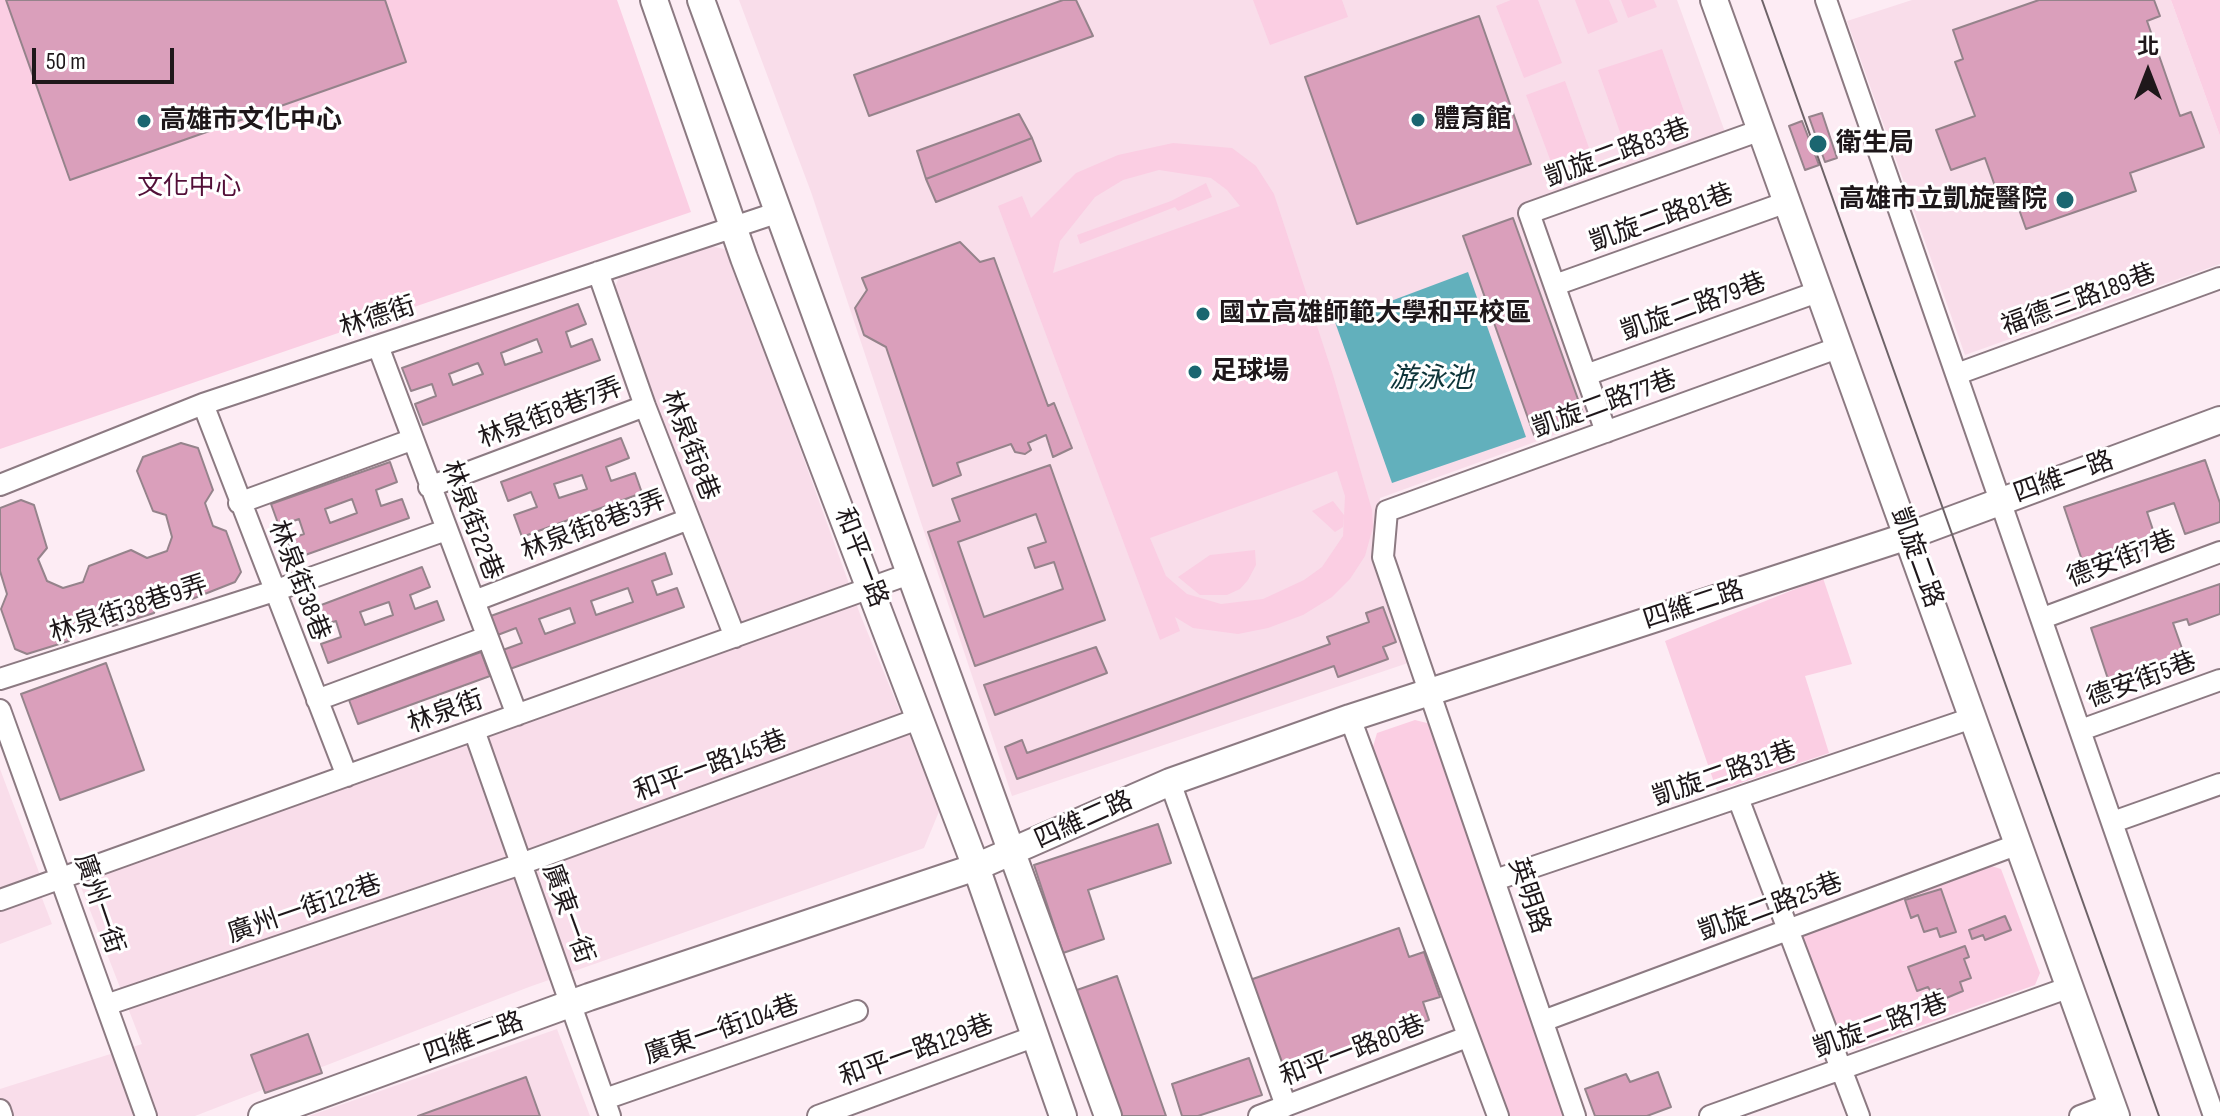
<!DOCTYPE html>
<meta charset="utf-8">
<style>
body{margin:0}
#map{position:relative;width:2220px;height:1116px;overflow:hidden;background:#fdecf4;font-family:"Sofia Sans Condensed","Noto Sans TC",sans-serif}
canvas{display:block}
.north{position:absolute;left:2108px;top:32px;width:80px;height:80px;-webkit-text-stroke:6px #fff;paint-order:stroke;rotate:0deg;font-size:22px;font-weight:700;line-height:32px;text-align:center;color:#1e171a}
.north::after{content:'';display:block;margin:auto;width:28px;height:36px;background:#1e171a;clip-path:polygon(50% 0,100% 100%,50% 72%,0 100%)}
.scale{position:absolute;left:32px;top:48px;width:142px;height:36px;box-sizing:border-box;border:4px solid #1e171a;border-top:0;padding-left:10px;font-size:24px;line-height:28px;white-space:nowrap;color:#1e171a;-webkit-text-stroke:6px #fff;paint-order:stroke}
</style>
<div id="map">
<canvas width="2220" height="1116"></canvas>
<div class="north">北</div>
<div class="scale">50 m</div>
</div>
<script>
const ctx = document.querySelector('canvas').getContext('2d');
ctx.lineJoin = 'round';
function fillPath(path, color) { ctx.fillStyle = color; ctx.fill(path, 'evenodd'); }
const poly = rows => new Path2D(rows.map(r => 'M' + r).join(''));
function strokePath(path, color, width, dash) { ctx.strokeStyle = color; ctx.lineWidth = width; ctx.lineCap = dash ? 'butt' : 'round'; ctx.setLineDash(dash || []); ctx.stroke(path); }
function drawText(font, color, halo, rows, align = 'center') {
  ctx.font = font + ' "Sofia Sans Condensed","Noto Sans TC",sans-serif'; ctx.lineWidth = 6; ctx.setLineDash([]); ctx.textBaseline = 'middle'; ctx.strokeStyle = halo; ctx.fillStyle = color; for (const [text, x, y, turn = 0] of rows) {
    ctx.save(); ctx.translate(x, y); ctx.rotate((+turn || 0) * Math.PI / 180); ctx.textAlign = isNaN(turn) ? turn : align; if (halo) ctx.strokeText(text, 0, 0); ctx.fillText(text, 0, 0); ctx.restore();
  }
}
const built = poly([
 [739,0,1677,0,1725,132,1518,206,1593,421,1380,498,1371,558,1411,662,1012,796,811,192],
 [1912,0,2171,0,2220,136,2220,264,1965,355,1847,21],
 [703,244,728,250,860,614,940,809,924,848,529,987,195,1116,0,1116,0,1089,142,1044,79,882,749,641,612,294,621,273],
 [0,769,40,875,0,889],
 [40,893,52,924,0,944,0,908],
 [557,1029,590,1116,309,1116]
]);
const green = poly([
 [0,0,617,0,691,212,0,449],
 [1253,0,1342,0,1348,17,1270,45],
 [1511,0,1538,0,1562,63,1524,78,1496,6],
 [1575,0,1609,0,1618,22,1588,34],
 [1621,0,1654,0,1657,7,1628,18],
 [2171,0,2220,0,2220,136],
 [1662,49,1686,117,1622,138,1598,70],
 [1565,81,1589,148,1551,162,1526,95],
 [1173,143,1232,148,1256,166,1274,194,1333,375,1372,510,1373,527,1365,556,1350,579,1332,597,1303,615,1268,628,1238,634,1193,628,1175,617,1180,631,1160,640,998,206,1022,196,1031,218,1076,173,1118,155],
 [1159,170,1211,178,1227,190,1240,206,1053,273,1060,241,1095,197,1123,180],
 [1337,471,1345,496,1343,536,1322,567,1304,580,1263,599,1221,604,1187,594,1166,576,1150,538],
 [1206,183,1212,197,1178,211,1175,207,1080,244,1077,235,1171,201],
 [1333,501,1344,515,1343,527,1335,532,1312,511],
 [1255,550,1256,565,1248,580,1240,589,1227,595,1200,595,1178,577,1210,555],
 [1823,578,1852,664,1805,676,1829,753,1717,791,1665,641],
 [1415,720,1431,724,1566,1116,1500,1116,1372,750,1377,733],
 [1988,865,2001,869,2040,973,2035,985,1853,1050,1841,1044,1801,942,1806,931]
]);
const water = poly([
 [1468,272,1526,437,1392,483,1335,322]
]);
const building = poly([
 [6,0,385,0,406,62,70,180,6,0],
 [1063,0,1076,0,1093,36,869,116,854,75,1063,0],
 [2039,0,2154,0,2160,16,2147,21,2180,116,2191,112,2204,147,2130,173,2136,191,2026,229,2010,184,1996,189,1985,158,1951,170,1936,130,1975,116,1955,62,1963,59,1953,30,2039,0],
 [1479,16,1531,164,1357,224,1305,77,1479,16],
 [1822,113,1837,158,1825,162,1809,117,1822,113],
 [1019,114,1032,138,926,179,917,151,1019,114],
 [1802,121,1819,165,1805,170,1789,126,1802,121],
 [1032,138,1041,161,936,202,926,179,1032,138],
 [1513,218,1584,416,1534,435,1463,236,1513,218],
 [960,242,980,262,994,258,1048,406,1054,403,1072,448,1053,457,1046,435,1028,443,1031,450,1025,454,1015,452,1011,444,957,463,961,475,933,486,886,347,864,335,855,308,867,290,862,278,960,242],
 [578,304,586,324,566,332,571,347,592,339,600,360,423,425,415,404,436,396,432,384,411,391,402,368,578,304],
 [537,339,542,352,505,365,501,353,537,339],
 [478,363,483,374,453,385,449,374,478,363],
 [621,438,629,458,606,467,611,481,635,473,642,493,522,537,514,515,537,507,531,492,508,501,501,482,621,438],
 [582,475,587,489,559,498,554,484,582,475],
 [181,443,198,448,213,490,205,503,213,526,226,531,241,572,235,582,192,599,177,590,158,598,154,613,113,626,97,618,75,626,69,641,27,654,15,649,1,609,7,594,0,571,0,508,21,500,34,505,47,548,38,559,47,581,63,588,83,582,89,566,131,550,147,558,167,551,172,537,166,515,153,511,137,471,143,457,181,443],
 [2205,460,2220,503,2220,522,2185,534,2174,503,2147,512,2158,545,2085,569,2064,507,2205,460],
 [390,462,397,482,376,490,381,506,402,499,409,518,294,559,287,540,304,534,299,519,279,526,271,504,390,462],
 [352,499,357,513,330,523,325,509,352,499],
 [1050,465,1105,620,975,666,928,532,960,521,952,499,1050,465],
 [1036,514,1046,542,1028,548,1035,568,1054,562,1063,589,984,617,958,542,1036,514],
 [665,553,672,574,652,581,657,595,677,588,684,607,507,670,500,651,522,643,516,628,495,636,488,617,665,553],
 [628,588,633,602,596,615,591,601,628,588],
 [570,608,575,623,545,634,539,619,570,608],
 [422,567,430,587,410,595,415,609,437,601,444,620,328,663,321,644,341,637,336,621,315,628,308,610,422,567],
 [389,602,393,615,365,625,360,612,389,602],
 [2220,584,2220,614,2189,625,2187,619,2173,623,2185,657,2109,682,2091,628,2220,584],
 [1383,607,1396,642,1383,647,1388,659,1338,677,1334,666,1017,779,1005,747,1022,740,1027,753,1330,644,1327,637,1369,622,1366,613,1383,607],
 [1096,647,1107,673,995,715,984,685,1096,647],
 [481,652,490,676,358,724,349,700,481,652],
 [106,663,144,770,60,800,21,694,106,663],
 [1158,824,1171,863,1088,890,1104,939,1063,953,1034,865,1158,824],
 [1941,889,1956,932,1940,937,1937,928,1924,932,1918,915,1911,918,1905,900,1941,889],
 [2005,916,2011,930,1985,940,1983,935,1972,939,1969,930,2005,916],
 [1399,928,1409,957,1424,952,1440,997,1423,1002,1429,1020,1279,1072,1247,981,1399,928],
 [1965,946,1969,957,1964,959,1971,978,1960,982,1963,991,1944,999,1940,989,1931,992,1928,987,1917,991,1908,967,1965,946],
 [1117,976,1166,1116,1118,1116,1074,991,1117,976],
 [308,1034,322,1073,265,1093,251,1055,308,1034],
 [1249,1058,1262,1095,1198,1116,1182,1116,1172,1084,1249,1058],
 [1658,1072,1671,1107,1647,1116,1595,1116,1585,1089,1626,1074,1630,1082,1658,1072],
 [526,1077,540,1116,418,1116,526,1077]
]);
const minor = poly([
 [1826,0,2214,1116],
 [598,272,645,406,735,637],
 [1555,285,1787,202],
 [378,346,517,715],
 [1957,374,2220,278],
 [1586,375,1820,291],
 [203,404,347,776],
 [1606,432,1529,213,1761,130],
 [0,485,203,404,776,213],
 [429,487,645,406],
 [239,503,411,440],
 [474,601,689,519],
 [2043,618,2220,552],
 [0,679,274,591,446,530],
 [317,700,487,637],
 [0,710,146,1116],
 [1350,718,1498,1116],
 [474,730,610,1116],
 [2081,730,2220,680],
 [1170,782,1286,1106],
 [1738,798,1859,1116],
 [2113,822,2220,784],
 [1495,880,1972,718],
 [0,900,909,574],
 [106,1005,521,864,918,719],
 [1543,1021,2016,845],
 [605,1099,857,1011],
 [0,1110,2,1116],
 [818,1116,1033,1037],
 [1259,1116,1467,1037],
 [1575,1116,1383,557,1387,511,1840,347],
 [1710,1116,2070,987],
 [2080,1116,2112,1104]
]);
const tertiary = poly([
 [654,0,744,258,976,867,1063,1116],
 [701,0,1108,1116],
 [1714,0,2116,1116],
 [262,1116,589,997,976,867,1170,782,1350,718,1908,536,2220,420]
]);
const tram = poly([
 [1762,0,2159,1116]
]);
const markers = [
 [1418,120,8,"#1b6670"],
 [144,121,8,"#1b6670"],
 [1818,144,10,"#1b6670"],
 [2065,200,10,"#1b6670"],
 [1203,314,8,"#1b6670"],
 [1195,372,8,"#1b6670"]
];
const poiNames = [
 ["體育館",1434,120],
 ["高雄市文化中心",160,121],
 ["衛生局",1836,144],
 ["高雄市立凱旋醫院",2047,200,"right"],
 ["國立高雄師範大學和平校區",1219,314],
 ["足球場",1211,372]
];
const streetNames = [
 ["凱旋二路83巷",1618,154,-20],
 ["凱旋二路81巷",1662,219,-20],
 ["福德三路189巷",2079,301,-20],
 ["凱旋二路79巷",1694,308,-20],
 ["林德街",378,318,-18],
 ["凱旋二路77巷",1605,405,-20],
 ["林泉街8巷7弄",551,414,-21],
 ["林泉街8巷",689,446,69],
 ["四維一路",2064,478,-20],
 ["林泉街22巷",471,521,69],
 ["林泉街8巷3弄",594,527,-21],
 ["和平一路",860,558,69],
 ["凱旋二路",1916,558,70],
 ["德安街7巷",2122,560,-21],
 ["林泉街38巷",298,581,69],
 ["四維二路",1694,606,-18],
 ["林泉街38巷9弄",129,610,-18],
 ["德安街5巷",2142,681,-20],
 ["林泉街",446,713,-20],
 ["和平一路145巷",711,767,-20],
 ["凱旋二路31巷",1725,775,-19],
 ["四維二路",1084,821,-24],
 ["英明路",1528,896,71],
 ["廣州一街",98,904,71],
 ["凱旋二路25巷",1771,908,-20],
 ["廣州一街122巷",305,910,-19],
 ["廣東一街",567,914,70],
 ["凱旋二路7巷",1881,1027,-20],
 ["廣東一街104巷",722,1031,-19],
 ["四維二路",474,1039,-20],
 ["和平一路129巷",917,1052,-20],
 ["和平一路80巷",1353,1052,-21]
];
const parkNames = [
 ["文化中心",189,187]
];
const waterNames = [
 ["游泳池",1431,380]
];
fillPath(built, '#f9ddea');
fillPath(green, '#fbcee3');
fillPath(water, '#62b0bc');
fillPath(building, '#da9fbb');
strokePath(building, '#95838b', 2);
strokePath(minor, '#8c7a82', 24);
strokePath(tertiary, '#8c7a82', 30);
strokePath(minor, '#fff', 20);
strokePath(tertiary, '#fff', 26);
strokePath(tram, '#6e6368', 2);
for (const [x, y, r, color] of markers) { const dot = new Path2D(); dot.arc(x, y, r, 0, 2 * Math.PI); ctx.fillStyle = color; ctx.fill(dot); strokePath(dot, '#fff', 3); }
drawText('bold 26px', '#1e171a', '#fff', poiNames, 'left');
drawText('26px', '#1e171a', '#fff', streetNames);
drawText('26px', '#530f38', '#fff', parkNames);
drawText('italic 28px', '#0d3439', '#fff', waterNames);
</script>
